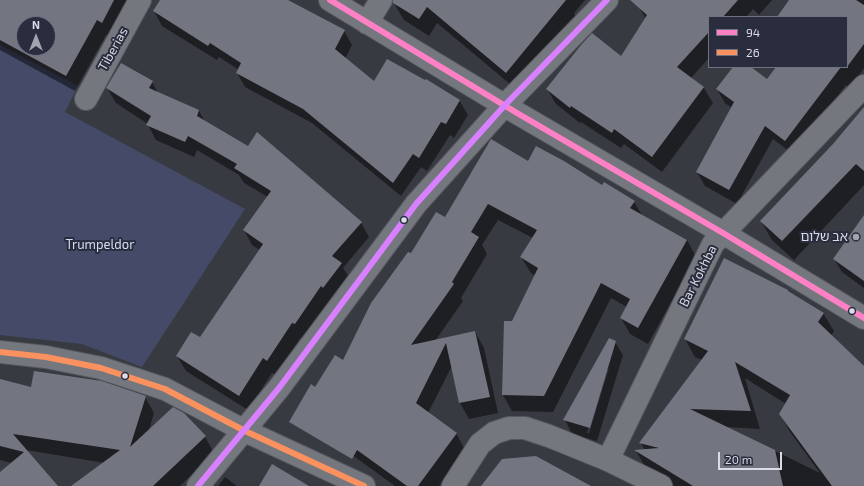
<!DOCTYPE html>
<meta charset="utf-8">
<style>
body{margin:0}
#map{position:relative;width:864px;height:486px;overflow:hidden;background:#383a42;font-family:"Exo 2",sans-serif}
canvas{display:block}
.legend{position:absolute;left:708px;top:16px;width:140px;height:52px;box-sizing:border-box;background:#292d3d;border:1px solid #6f7381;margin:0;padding:5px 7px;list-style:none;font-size:12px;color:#d9dbe6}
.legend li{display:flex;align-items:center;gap:8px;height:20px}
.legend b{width:20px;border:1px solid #6f7381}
.north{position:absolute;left:16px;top:16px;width:40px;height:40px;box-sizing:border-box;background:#292d3d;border:1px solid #6f7381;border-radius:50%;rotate:0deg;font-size:11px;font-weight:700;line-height:16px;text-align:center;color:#d9dbe6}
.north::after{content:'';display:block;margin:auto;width:14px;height:18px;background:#a1a3ad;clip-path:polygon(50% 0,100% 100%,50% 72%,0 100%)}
.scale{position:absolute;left:718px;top:452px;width:64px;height:18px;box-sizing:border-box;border:2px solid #d9dbe6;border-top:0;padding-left:5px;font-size:12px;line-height:14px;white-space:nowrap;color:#d9dbe6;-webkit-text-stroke:3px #292d3d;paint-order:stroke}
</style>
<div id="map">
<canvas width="864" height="486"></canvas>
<ul class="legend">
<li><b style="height:5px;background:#ff80c5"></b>94</li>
<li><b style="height:5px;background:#fa915f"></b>26</li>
</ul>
<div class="north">N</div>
<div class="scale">20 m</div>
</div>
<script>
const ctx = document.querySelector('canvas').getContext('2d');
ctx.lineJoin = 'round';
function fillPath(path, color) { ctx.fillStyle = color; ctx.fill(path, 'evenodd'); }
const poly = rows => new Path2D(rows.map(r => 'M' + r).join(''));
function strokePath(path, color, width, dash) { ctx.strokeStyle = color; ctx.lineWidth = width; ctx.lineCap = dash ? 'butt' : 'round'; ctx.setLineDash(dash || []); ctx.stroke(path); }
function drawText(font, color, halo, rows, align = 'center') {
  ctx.font = font + ' "Exo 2","Noto Sans Hebrew",sans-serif'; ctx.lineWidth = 4; ctx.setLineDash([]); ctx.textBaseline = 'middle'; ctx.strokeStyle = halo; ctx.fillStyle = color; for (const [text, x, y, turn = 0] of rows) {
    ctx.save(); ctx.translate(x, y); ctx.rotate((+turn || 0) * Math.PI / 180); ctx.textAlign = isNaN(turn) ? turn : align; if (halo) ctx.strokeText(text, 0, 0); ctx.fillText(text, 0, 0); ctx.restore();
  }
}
const green = poly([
 [0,45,78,86,65,112,245,209,142,367,82,344,0,335]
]);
const shadow = poly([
 [1,0,129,0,111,38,106,35,75,91,0,50],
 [24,24,48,24,48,48,24,48],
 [161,0,287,0,344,31,352,45,345,59,375,83,459,100,468,115,454,138,450,135,427,171,421,167,401,196,312,123,245,87,237,73,239,70,219,57,217,60,162,26,154,11],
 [394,0,585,0,574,13,576,17,516,89,437,23,429,36,404,20,394,3],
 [646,0,772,0,759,15,753,9,746,17,709,17,709,58,691,78,704,88,713,103,662,172,624,144,621,148,581,122,580,123,556,104,547,89,621,57,646,19,639,7],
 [791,0,864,0,864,68,850,88,846,85,793,154,773,139,737,204,705,186,697,172,732,108,725,103,717,89,734,67,749,67,767,81,778,67,847,67,847,17,778,17],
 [152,82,158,93,199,111,205,122,361,223,369,237,343,268,350,278,332,302,330,301,304,339,301,337,276,375,272,373,248,410,186,371,177,356,200,339,260,250,252,245,244,230,268,197,244,183,239,175,197,150,194,157,156,140,148,125,148,124,116,103,107,88],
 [864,117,864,185,794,260,772,240,761,221],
 [528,163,602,187,634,202,642,215,687,240,696,257,648,344,630,334,621,318,627,307,611,298,553,412,512,411,503,395,513,322,536,276,531,273,521,257,533,238,498,220,482,245,487,254,461,298,463,301,435,341,475,332,484,348,498,413,469,419,460,403,452,366,428,413,456,433,465,450,439,486,395,486,308,423,315,388,343,362,411,255,445,218],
 [864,216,864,288,842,272,834,259],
 [789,293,823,313,834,331,831,336,864,367,864,486,675,486,646,468,636,451,645,450,641,443,702,360,695,357,685,339],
 [745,378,786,404,780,414,790,432,820,473,726,427,760,429],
 [615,342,623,355,597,441,572,434,565,420],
 [609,368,589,433,587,433,606,371],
 [0,380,32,388,145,397,154,413,149,430,205,437,214,453,180,486,73,486,105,463,26,450,57,486,0,486,0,474,12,463,0,460],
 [225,477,237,486,218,486]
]);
const building = poly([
 [0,0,114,0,102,23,97,20,66,76,0,40],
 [24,24,48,24,48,48,24,48],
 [160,0,288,0,345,30,335,49,374,81,387,59,425,80,426,79,460,100,446,124,441,122,419,158,413,154,393,183,303,109,236,73,241,63,210,43,208,46,153,11],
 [393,0,566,0,506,73,427,7,419,19,393,3],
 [630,0,738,0,723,17,709,17,709,32,677,67,704,87,652,157,614,129,612,133,571,106,570,108,546,89,581,45,592,33,621,56,647,15],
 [789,0,856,0,864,5,864,44,847,67,847,17,777,17],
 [121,63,153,81,149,88,199,110,197,116,248,146,257,132,362,222,332,256,342,263,323,288,321,286,295,324,292,323,267,361,263,358,239,396,176,356,191,332,200,337,263,244,243,230,271,191,234,168,237,164,188,136,185,142,146,125,151,116,106,88],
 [733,67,751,67,767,79,776,67,841,67,785,141,765,126,729,190,696,172,734,102,716,89],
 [864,107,864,171,856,164,782,241,760,221,833,144],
 [491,139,528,161,536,146,564,161,602,185,604,182,635,201,630,208,687,240,638,328,620,318,630,299,601,283,544,396,502,395,504,321,512,321,538,268,520,257,537,230,488,204,471,232,479,237,452,282,454,284,411,345,475,331,490,397,459,403,446,343,416,403,457,433,418,486,407,486,357,450,352,459,289,422,311,384,315,387,335,355,343,360,371,303,408,252,411,253,436,212,445,217],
 [864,215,864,281,833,259],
 [724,258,788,290,788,291,824,313,818,322,864,366,864,486,832,486,779,414,790,395,735,362,751,411,690,409,775,450,783,486,693,486,634,450,659,448,639,443,708,351,684,339],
 [609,338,616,341,590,428,563,420],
 [34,371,102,381,146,396,130,447,173,407,184,413,206,436,153,486,71,486,120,450,13,434,58,486,0,486,0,472,24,452,0,446,0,379,31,387],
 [536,456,591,486,481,486,502,459],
 [272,464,309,486,259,486]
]);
const minor = poly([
 [330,0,517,113,723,233,864,318],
 [367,23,381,0],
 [86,99,140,0],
 [0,352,46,357,101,368,165,389,243,430,364,486],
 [608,460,713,244,864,86],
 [198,486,279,388,416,204,505,105,607,0],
 [453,486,480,444,494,433,509,428,525,428,549,436,608,460,661,486]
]);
const bus1 = poly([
 [330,0,517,113,723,233,864,318]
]);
const bus2 = poly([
 [0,352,46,357,101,368,165,389,243,430,364,486]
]);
const bus3 = poly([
 [198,486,279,388,416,204,505,105,607,0]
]);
const markers = [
 [404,220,3.5,"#d9dbe6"],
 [856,237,4,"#a1a3ad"],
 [852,311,3.5,"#d9dbe6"],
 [125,376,3.5,"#d9dbe6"]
];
const streetNames = [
 ["Tiberias",113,49,-61],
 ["Bar Kokhba",698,276,-63]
];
const poiNames = [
 ["אב שלום",848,237]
];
const parkNames = [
 ["Trumpeldor",100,245]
];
fillPath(green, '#454a68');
fillPath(shadow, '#0007');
fillPath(building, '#737581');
strokePath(minor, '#55575e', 24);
strokePath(minor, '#75777e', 22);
strokePath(bus1, '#ff80c5', 6);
strokePath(bus2, '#fa915f', 6);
strokePath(bus3, '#d880ff', 6);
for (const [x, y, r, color] of markers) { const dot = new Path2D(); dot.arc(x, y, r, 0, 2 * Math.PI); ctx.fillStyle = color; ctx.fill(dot); strokePath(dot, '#292d3d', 1.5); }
drawText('13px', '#d9dbe6', '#292d3d', streetNames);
drawText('13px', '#d9dbe6', '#292d3d', poiNames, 'right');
drawText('13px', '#d7def9', '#292d3d', parkNames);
</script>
